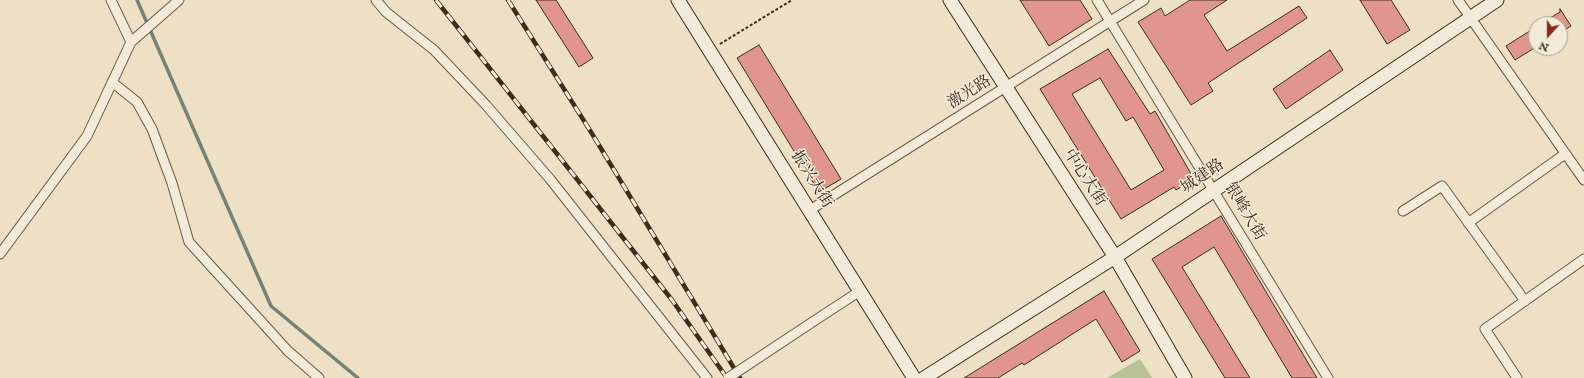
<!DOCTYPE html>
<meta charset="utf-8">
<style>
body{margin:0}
#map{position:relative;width:1584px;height:378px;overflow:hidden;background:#ede0c5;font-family:"IM FELL English",serif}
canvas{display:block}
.north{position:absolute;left:1528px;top:16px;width:40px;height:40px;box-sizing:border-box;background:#f3ebd9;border:1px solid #ab9f8d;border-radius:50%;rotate:201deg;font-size:11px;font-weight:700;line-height:16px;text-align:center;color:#3e2d1a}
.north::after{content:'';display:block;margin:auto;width:14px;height:18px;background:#8f2418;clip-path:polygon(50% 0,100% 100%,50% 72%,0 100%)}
</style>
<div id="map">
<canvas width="1584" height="378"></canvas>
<div class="north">N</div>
</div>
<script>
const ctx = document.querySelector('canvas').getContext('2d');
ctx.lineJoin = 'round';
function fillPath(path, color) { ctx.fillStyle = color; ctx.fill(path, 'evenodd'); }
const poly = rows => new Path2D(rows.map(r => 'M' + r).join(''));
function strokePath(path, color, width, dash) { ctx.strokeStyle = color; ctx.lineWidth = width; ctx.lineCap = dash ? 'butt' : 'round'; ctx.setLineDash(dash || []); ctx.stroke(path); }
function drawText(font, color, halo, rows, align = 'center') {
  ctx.font = font + ' "IM FELL English","Noto Serif SC",serif'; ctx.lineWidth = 3; ctx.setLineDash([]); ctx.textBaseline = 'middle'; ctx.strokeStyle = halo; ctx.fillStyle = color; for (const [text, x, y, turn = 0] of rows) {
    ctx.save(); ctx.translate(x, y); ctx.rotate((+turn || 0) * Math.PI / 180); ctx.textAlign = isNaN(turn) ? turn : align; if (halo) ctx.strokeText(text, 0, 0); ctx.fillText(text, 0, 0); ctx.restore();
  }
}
const green = poly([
 [1140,359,1152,378,1107,378]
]);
const stream = poly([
 [137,0,271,306,358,378]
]);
const building = poly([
 [536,0,556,0,593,58,579,67,536,0],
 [1020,0,1080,0,1092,19,1049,46,1020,0],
 [1190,0,1227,0,1204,15,1227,51,1299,6,1307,18,1208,83,1213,91,1191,105,1138,22,1161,8,1165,16,1190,0],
 [1360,0,1391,0,1410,30,1387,44,1360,0],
 [1560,9,1571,26,1560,33,1560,24,1540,24,1560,12,1560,9],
 [1536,27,1536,47,1515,60,1506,46,1536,27],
 [759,45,841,179,819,192,737,58,759,45],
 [1108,49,1150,114,1155,111,1194,179,1176,190,1174,187,1121,219,1040,89,1108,49],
 [1100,78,1126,121,1133,117,1164,170,1131,190,1072,94,1100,78],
 [1330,50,1343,70,1286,109,1273,89,1330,50],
 [1221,216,1233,236,1317,378,1292,378,1214,247,1182,267,1250,378,1225,378,1152,259,1221,216],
 [1104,291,1140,351,1122,362,1096,319,1024,365,1022,363,998,378,964,378,1104,291]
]);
const path = poly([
 [720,44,792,0]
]);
const street = poly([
 [111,0,131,42],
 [376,0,386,12,434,50,486,105,550,179,707,378],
 [1097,0,1328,378],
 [1458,0,1584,180],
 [112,82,137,102,152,129,172,183,189,242,288,351,319,378],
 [810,210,1144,0],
 [1403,211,1442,186,1525,301],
 [1468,223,1565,154],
 [0,254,87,136,131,42,179,0],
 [814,321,860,291],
 [1517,378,1485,329,1584,259]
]);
const secondary = poly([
 [678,0,914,378],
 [950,0,1115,257,1185,378],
 [924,378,1115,257,1497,0]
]);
const rail = poly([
 [436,0,672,300,727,378],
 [508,0,591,132,740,378]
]);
const streetBridge = poly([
 [728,378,814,321]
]);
const streetNames = [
 ["激光路",970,93,-32],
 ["城建路",1203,177,-34],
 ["中心大街",1084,178,57],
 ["振兴大街",811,180,58],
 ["银峰大街",1244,212,59]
];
fillPath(green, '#b7c296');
strokePath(stream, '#758376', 3.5);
fillPath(building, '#e1958f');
strokePath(building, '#3e2d1a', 1);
strokePath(street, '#6a5a45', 11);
strokePath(secondary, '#3e2d1a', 15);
strokePath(path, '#3e2d1a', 2, [3, 2]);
strokePath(street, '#f3ebd9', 9);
strokePath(secondary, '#f3ebd9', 13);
strokePath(rail, '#3e2d1a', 4.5);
strokePath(rail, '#f3ebd9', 3, [9]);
strokePath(streetBridge, '#6a5a45', 11, []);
strokePath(streetBridge, '#f3ebd9', 9);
drawText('16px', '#3e2d1a', '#f3ebd9', streetNames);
</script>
